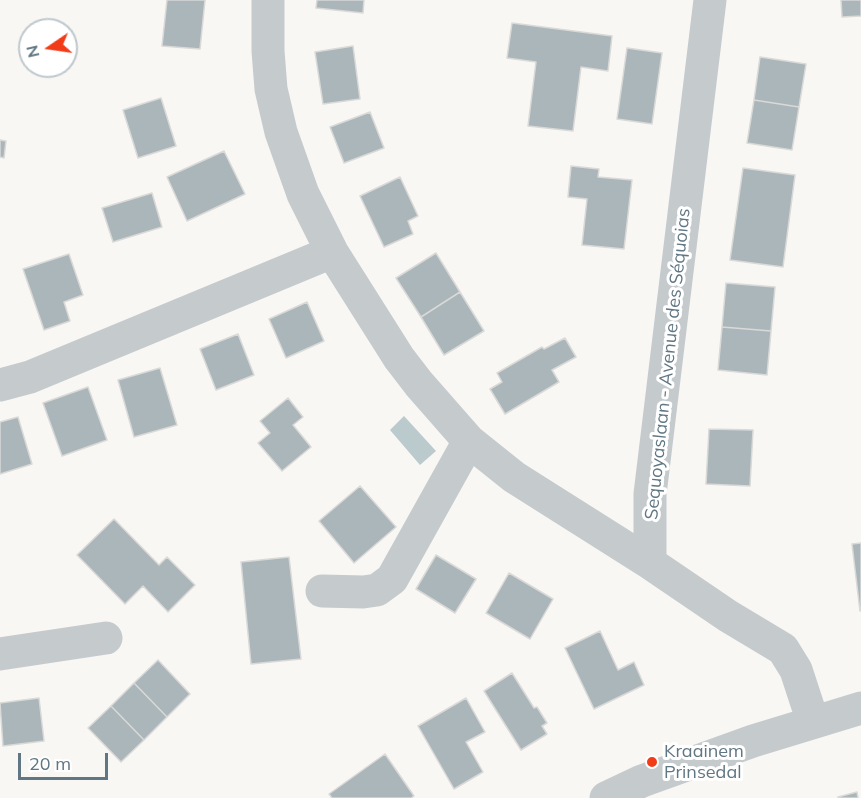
<!DOCTYPE html>
<meta charset="utf-8">
<style>
body{margin:0}
#map{position:relative;width:861px;height:798px;overflow:hidden;background:#f8f7f4;font-family:Mulish,sans-serif}
canvas{display:block}
.north{position:absolute;left:18px;top:18px;width:60px;height:60px;box-sizing:border-box;background:#fff;border:2px solid #bfc8cd;border-radius:50%;rotate:257deg;font-size:16px;font-weight:700;line-height:24px;text-align:center;color:#607682}
.north::after{content:'';display:block;margin:auto;width:21px;height:27px;background:#f23b19;clip-path:polygon(50% 0,100% 100%,50% 72%,0 100%)}
.scale{position:absolute;left:18px;top:753px;width:90px;height:27px;box-sizing:border-box;border:3px solid #607682;border-top:0;padding-left:8px;font-size:18px;line-height:21px;white-space:nowrap;color:#607682;-webkit-text-stroke:4px #fff;paint-order:stroke}
</style>
<div id="map">
<canvas width="861" height="798"></canvas>
<div class="north">N</div>
<div class="scale">20 m</div>
</div>
<script>
const ctx = document.querySelector('canvas').getContext('2d');
ctx.lineJoin = 'round';
function fillPath(path, color) { ctx.fillStyle = color; ctx.fill(path, 'evenodd'); }
const poly = rows => new Path2D(rows.map(r => 'M' + r).join(''));
function strokePath(path, color, width, dash) { ctx.strokeStyle = color; ctx.lineWidth = width; ctx.lineCap = dash ? 'butt' : 'round'; ctx.setLineDash(dash || []); ctx.stroke(path); }
function drawText(font, color, halo, rows, align = 'center') {
  ctx.font = font + ' Mulish,sans-serif'; ctx.lineWidth = 6; ctx.setLineDash([]); ctx.textBaseline = 'middle'; ctx.strokeStyle = halo; ctx.fillStyle = color; for (const [text, x, y, turn = 0] of rows) {
    ctx.save(); ctx.translate(x, y); ctx.rotate((+turn || 0) * Math.PI / 180); ctx.textAlign = isNaN(turn) ? turn : align; if (halo) ctx.strokeText(text, 0, 0); ctx.fillText(text, 0, 0); ctx.restore();
  }
}
const water = poly([
 [404,416,436,451,420,465,390,430]
]);
const building = poly([
 [167,0,205,0,200,49,162,46,167,0],
 [317,0,364,0,363,13,316,8,317,0],
 [841,0,861,0,861,16,842,17,841,0],
 [512,23,612,36,608,71,581,67,573,131,528,126,536,62,507,58,512,23],
 [353,46,360,99,323,104,315,52,353,46],
 [627,48,662,53,652,124,617,119,627,48],
 [760,57,806,64,799,107,754,100,760,57],
 [161,98,176,146,138,158,123,110,161,98],
 [754,100,799,107,792,150,747,143,754,100],
 [370,112,384,148,344,163,330,127,370,112],
 [0,140,6,141,4,158,0,157,0,140],
 [224,151,245,194,187,221,167,177,224,151],
 [571,166,599,169,598,177,632,180,624,249,582,245,587,199,568,197,571,166],
 [743,168,795,175,783,267,730,260,743,168],
 [400,177,418,216,408,221,413,234,384,247,360,196,400,177],
 [152,193,162,227,113,242,102,208,152,193],
 [436,253,460,292,421,317,396,278,436,253],
 [69,254,83,295,64,302,70,321,44,330,23,269,69,254],
 [726,283,775,287,771,331,722,327,726,283],
 [460,292,484,331,444,355,421,317,460,292],
 [307,302,324,341,286,358,269,319,307,302],
 [722,327,771,331,767,375,718,370,722,327],
 [238,334,254,375,216,390,200,349,238,334],
 [565,338,576,357,552,370,559,382,505,414,490,389,502,382,497,373,542,347,544,349,565,338],
 [160,368,177,425,134,437,118,380,160,368],
 [88,387,107,440,62,456,43,403,88,387],
 [288,398,303,417,293,425,311,447,282,471,258,443,270,433,260,421,288,398],
 [18,417,32,464,0,474,0,422,18,417],
 [709,429,753,430,750,486,706,484,709,429],
 [360,486,396,527,354,563,319,521,360,486],
 [114,519,159,565,167,557,195,585,168,612,143,586,125,604,77,555,114,519],
 [861,543,861,611,860,611,852,544,861,543],
 [436,555,476,579,455,613,416,589,436,555],
 [289,557,301,659,251,664,241,562,289,557],
 [509,573,553,599,530,639,486,613,509,573],
 [600,631,618,670,634,662,644,685,594,709,565,648,600,631],
 [158,660,190,694,167,717,134,683,158,660],
 [512,673,534,708,537,707,547,723,542,726,547,734,521,750,484,691,512,673],
 [134,683,167,717,144,740,111,706,134,683],
 [39,698,44,741,3,746,0,703,39,698],
 [466,698,485,732,466,742,483,772,454,789,418,726,466,698],
 [111,706,144,740,121,762,88,728,111,706],
 [385,754,414,796,411,798,332,798,329,794,385,754],
 [857,792,858,798,838,798,838,797,857,792]
]);
const minor = poly([
 [268,0,268,51,271,89,281,132,303,194,332,252,399,358,419,384,469,441,514,477,650,563],
 [710,0,650,494,650,563,728,616,783,649,796,670,813,722],
 [0,385,30,377,332,252],
 [322,591,363,592,377,590,392,579,469,441],
 [0,654,106,638],
 [606,798,642,781,753,741,861,708]
]);
const markers = [
 [652,762,6,"#f23b19"]
];
const streetNames = [
 ["Sequoyaslaan - Avenue des Séquoias",668,364,-84]
];
const poiNames = [
 ["Kraainem",664,752],
 ["Prinsedal",664,773]
];
fillPath(water, '#bbcacd');
fillPath(building, '#abb6ba');
strokePath(building, '#d9d9d7', 1.5);
strokePath(minor, '#c5cacd', 33);
for (const [x, y, r, color] of markers) { const dot = new Path2D(); dot.arc(x, y, r, 0, 2 * Math.PI); ctx.fillStyle = color; ctx.fill(dot); strokePath(dot, '#fff', 2); }
drawText('18px', '#607682', '#fff', streetNames);
drawText('18px', '#607682', '#fff', poiNames, 'left');
</script>
